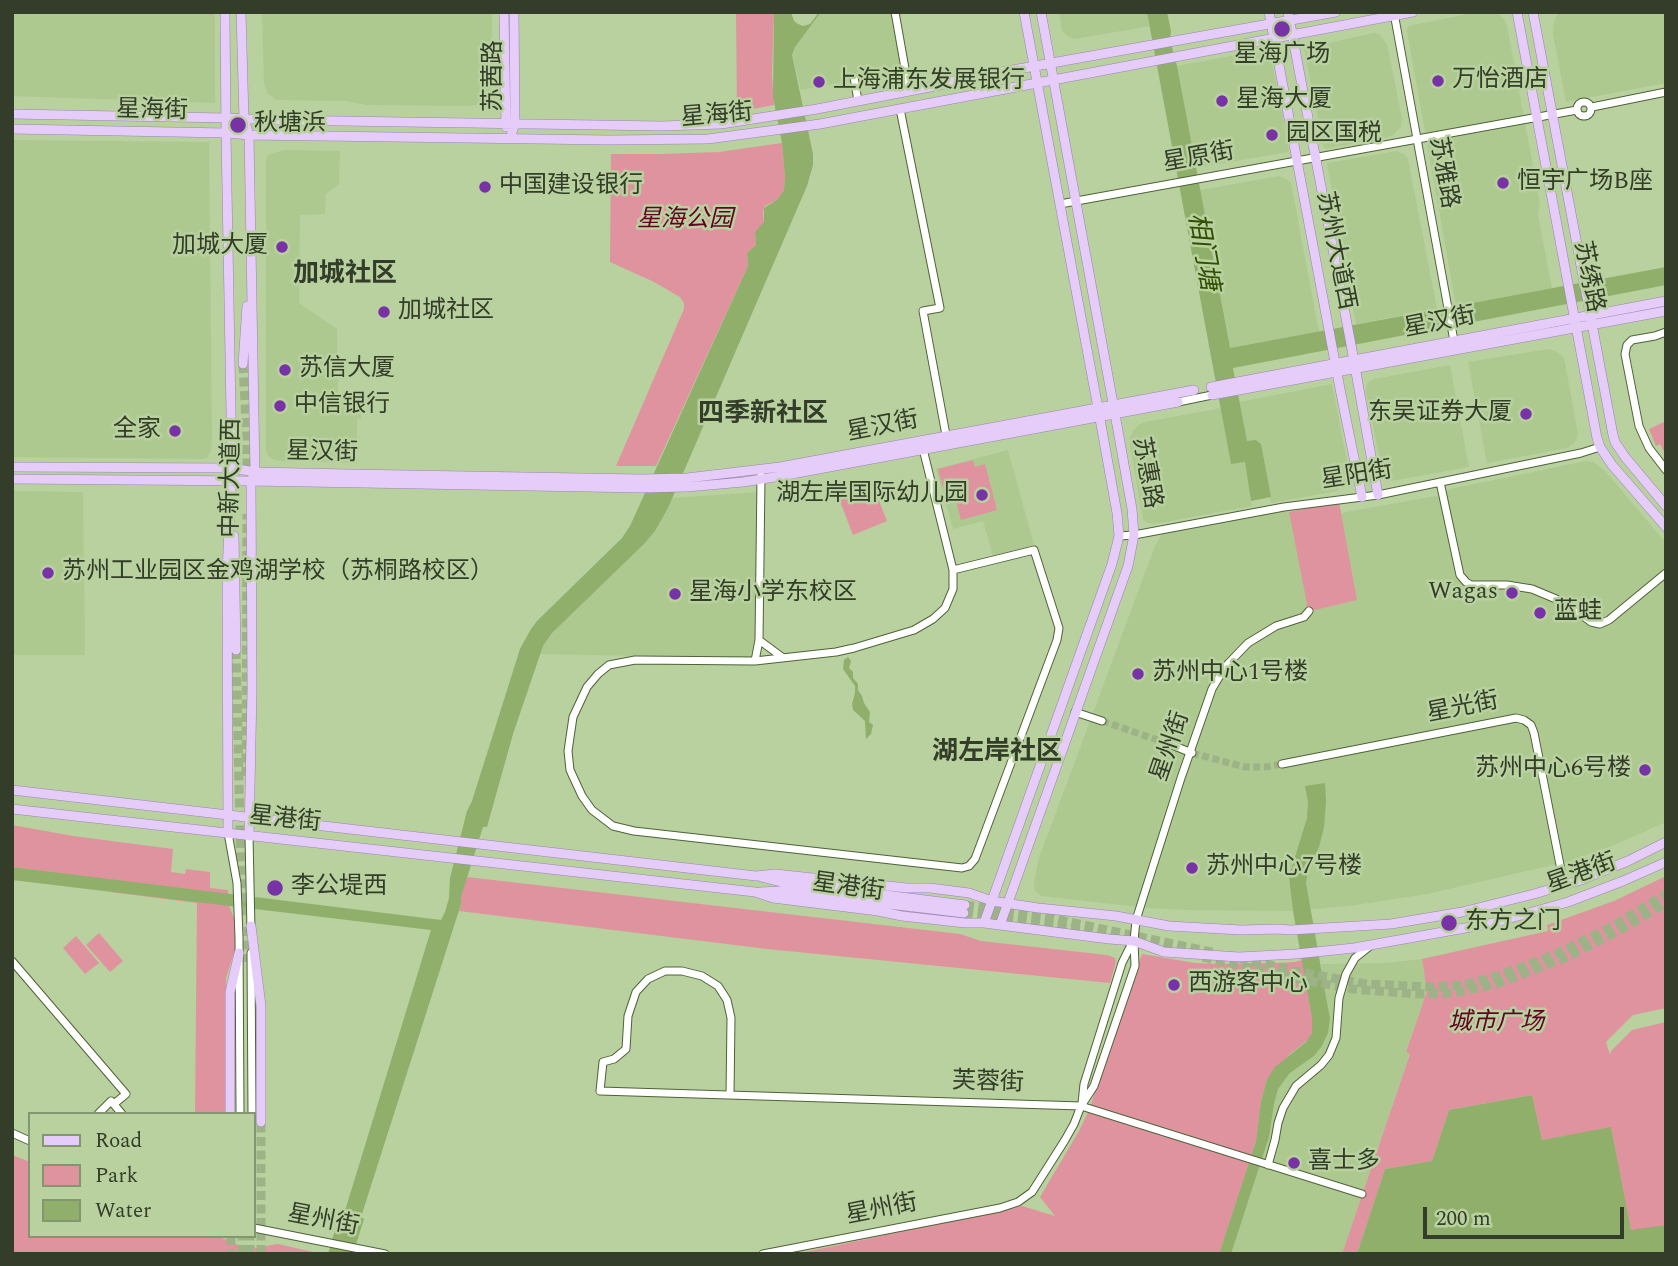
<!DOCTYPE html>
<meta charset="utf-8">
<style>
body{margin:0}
#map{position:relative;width:1678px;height:1266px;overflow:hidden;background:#b8d19f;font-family:Spectral,serif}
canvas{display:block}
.frame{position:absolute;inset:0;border:14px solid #333d29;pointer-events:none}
.legend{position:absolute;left:28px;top:1112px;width:228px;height:126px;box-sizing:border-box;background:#b8d19f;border:2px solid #839670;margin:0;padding:9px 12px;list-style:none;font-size:21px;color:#333d29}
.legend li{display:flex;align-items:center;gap:14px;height:35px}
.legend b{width:35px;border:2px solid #839670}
.scale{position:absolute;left:1423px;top:1207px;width:201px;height:32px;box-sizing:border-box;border:4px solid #333d29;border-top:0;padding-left:9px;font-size:21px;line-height:24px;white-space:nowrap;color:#333d29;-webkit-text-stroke:5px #b8d19f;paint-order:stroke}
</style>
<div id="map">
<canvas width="1678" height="1266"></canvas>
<div class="frame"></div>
<ul class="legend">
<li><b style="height:9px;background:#e5ccf9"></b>Road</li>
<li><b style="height:19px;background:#df939f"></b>Park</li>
<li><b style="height:19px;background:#8faf6b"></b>Water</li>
</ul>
<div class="scale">200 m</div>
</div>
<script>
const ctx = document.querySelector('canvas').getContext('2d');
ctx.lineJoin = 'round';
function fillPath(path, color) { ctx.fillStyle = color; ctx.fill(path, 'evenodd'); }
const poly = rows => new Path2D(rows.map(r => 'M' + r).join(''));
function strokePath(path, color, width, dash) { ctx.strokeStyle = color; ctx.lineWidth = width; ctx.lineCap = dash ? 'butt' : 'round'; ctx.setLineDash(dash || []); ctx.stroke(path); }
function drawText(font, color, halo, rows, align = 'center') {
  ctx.font = font + ' Spectral,"Noto Sans SC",serif'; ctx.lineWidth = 5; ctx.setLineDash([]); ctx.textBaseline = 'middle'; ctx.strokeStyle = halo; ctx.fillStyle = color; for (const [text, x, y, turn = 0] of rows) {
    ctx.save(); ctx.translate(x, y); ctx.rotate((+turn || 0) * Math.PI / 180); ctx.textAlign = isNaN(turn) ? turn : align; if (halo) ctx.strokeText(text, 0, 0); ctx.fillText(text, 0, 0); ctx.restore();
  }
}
const built = poly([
 [12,12,215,12,215,103,12,96],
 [262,12,492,12,492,81,490,92,484,101,480,104,470,106,367,105,345,101,276,100,267,93,264,83],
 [821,12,893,12,904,71,801,90,792,55,795,47],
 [1059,12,1147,12,1150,26,1075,39,1067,36,1062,31],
 [1478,12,1496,12,1504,19,1507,25,1540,205,1538,215,1552,288,1456,306,1407,31,1408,27,1413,25],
 [1558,12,1666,12,1666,83,1566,102,1553,34,1554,23],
 [1374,33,1379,34,1387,44,1402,118,1401,127,1392,136,1324,149,1304,48],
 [1252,52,1261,53,1272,62,1289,152,1196,168,1177,66],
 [12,140,209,142,212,437,211,451,207,458,203,459,12,457],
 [285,150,340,151,339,184,326,194,325,214,300,215,299,303,337,329,338,394,361,395,361,419,357,419,357,463,280,461,273,459,268,456,266,449,266,161,267,156,270,154],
 [1397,151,1405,155,1408,159,1437,309,1356,324,1327,163],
 [1279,176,1288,180,1291,183,1319,332,1229,348,1200,190],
 [1549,349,1559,353,1564,358,1578,434,1577,438,1574,443,1568,448,1487,463,1468,362],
 [1450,365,1469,467,1392,481,1384,479,1366,392,1367,383,1374,379],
 [1332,384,1349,471,1347,482,1337,491,1271,503,1261,444,1247,442,1239,402],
 [1221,408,1231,464,1245,462,1252,506,1154,524,1147,523,1143,519,1130,445,1130,438,1133,431,1138,425,1145,422],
 [1008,450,1034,545,993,556,983,521,953,529,936,469],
 [1586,461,1594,462,1606,472,1666,543,1666,822,1614,845,1570,861,1427,894,1349,906,1293,911,1187,910,1147,908,1041,896,1035,891,1034,882,1039,858,1155,546,1164,531,1288,505,1289,512,1339,502,1341,513,1441,495,1450,489],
 [12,491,83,492,85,655,12,655],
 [760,492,758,657,728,658,540,654,543,646,552,633,644,544,655,531,672,498],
 [1422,959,1427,991,1406,1051,1410,1053,1342,1254,1231,1254,1269,1137,1274,1104,1278,1089,1290,1073,1314,1056,1322,1046,1328,1033,1329,1013,1321,964,1385,963]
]);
const green = poly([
 [736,12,774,12,772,75,774,105,737,112],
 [782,143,785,178,784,190,777,200,765,206,763,212,764,224,755,232,756,245,747,253,748,266,656,466,616,466,684,309,684,303,680,297,654,282,610,262,611,154,661,154,719,152],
 [1666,421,1666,456,1660,444,1656,446,1649,429],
 [973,460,975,467,985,464,997,510,961,520,952,486,943,488,938,469],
 [872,483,887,521,853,535,838,496],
 [1339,502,1357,600,1302,613,1306,609,1307,604,1289,512],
 [12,825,73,836,173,849,171,872,185,874,186,869,210,872,210,888,228,890,229,906,236,923,237,934,235,950,226,978,227,1114,195,1114,197,903,111,892,111,880,12,867],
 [1666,876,1666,1008,1633,1015,1606,1042,1610,1055,1611,1051,1632,1030,1666,1022,1666,1225,1631,1231,1611,1128,1542,1140,1532,1095,1449,1110,1432,1161,1385,1169,1357,1254,1342,1254,1410,1054,1406,1052,1427,991,1422,959,1548,931,1547,925,1614,901],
 [467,877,960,934,981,941,1107,955,1115,958,1116,962,1110,983,767,949,459,911,462,902,459,900],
 [99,933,123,961,110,972,86,945],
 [76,936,99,963,85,974,63,948],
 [1142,954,1195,963,1218,964,1278,963,1295,962,1302,960,1312,1018,1312,1033,1309,1039,1290,1054,1267,1079,1261,1101,1256,1141,1219,1254,796,1254,1022,1206,1055,1216,1040,1197,1079,1131,1089,1110],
 [12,1155,30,1162,30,1236,217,1236,248,1249,278,1244,322,1254,12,1254]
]);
const water = poly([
 [774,12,791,12,794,21,798,24,803,26,810,24,819,12,821,12,795,47,792,55,813,154,813,165,807,186,668,508,655,531,644,544,552,633,543,646,513,734,487,827,483,827,460,900,462,901,361,1217,364,1219,353,1254,328,1254,340,1213,344,1214,431,930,12,880,12,867,441,920,445,912,449,898,450,878,467,811,472,801,520,649,531,629,537,621,622,538,630,526,748,266,747,253,756,245,755,232,764,222,764,208,777,200,784,190,785,178,782,143,773,97],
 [1147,12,1167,12,1171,31,1170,40,1177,66,1230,348,1666,267,1666,285,1233,368,1247,441,1256,440,1261,444,1271,497,1251,501,1245,462,1231,464],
 [848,657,851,661,849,668,853,672,853,678,858,684,858,690,862,696,864,703,870,712,869,722,873,725,871,734,866,739,865,721,853,710,852,704,855,693,855,686,843,669,844,660],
 [1325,783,1326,801,1324,827,1319,847,1308,871,1306,883,1328,1008,1330,1018,1328,1033,1322,1046,1314,1056,1290,1073,1278,1089,1274,1104,1269,1137,1231,1254,1219,1254,1256,1141,1261,1101,1267,1079,1275,1067,1306,1042,1312,1033,1312,1018,1293,911,1289,877,1307,818,1308,802,1305,786],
 [1532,1095,1542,1140,1611,1127,1631,1230,1666,1225,1666,1254,1357,1254,1385,1169,1432,1161,1449,1110]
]);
const minorTunnel = poly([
 [1102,721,1172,745],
 [1192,753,1245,767,1265,767,1282,764]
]);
const majorTunnel = poly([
 [243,364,247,440,247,475],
 [236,650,242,918],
 [246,776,247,514],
 [965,905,1041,916,1216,953],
 [964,913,1040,923,1090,933],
 [248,927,248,962],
 [1203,957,1298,979,1353,989,1416,994,1454,993,1496,984,1567,957,1616,932,1666,903],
 [1239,958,1299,972,1367,984,1430,987,1465,985,1494,977,1534,963,1565,950,1613,926,1666,894],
 [231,1236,231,1254],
 [242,1254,242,1236],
 [250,1254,250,1236],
 [261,1254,261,1122]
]);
const minor = poly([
 [895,12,909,91],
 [1394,13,1454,341],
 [854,77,858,101],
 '1577 109a7 7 0 1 1 14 0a7 7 0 1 1-14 0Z',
 [1592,107,1666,92],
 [900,109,940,308,923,311,946,435],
 [1060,204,1577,110],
 [1666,332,1655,336,1632,340,1627,345,1625,354,1639,426,1649,448,1666,470],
 [1178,402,1212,395],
 [923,449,953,570,953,589,945,608,933,619,914,630,854,648,836,652,755,661,635,660,609,665,598,674,587,687,573,717,568,751,570,770,582,796,592,810,613,826,634,831,962,868,969,866,975,859,1057,640,1059,628,1034,550,953,570],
 [1440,482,1460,575,1466,582,1471,585,1507,585,1532,589,1556,599,1571,607,1591,622,1600,624,1609,620,1666,573],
 [1119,536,1134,535,1284,507,1378,495,1581,453,1600,447],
 [759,640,782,657],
 [755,661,759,640,761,476],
 [1075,712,1102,721],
 [1172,745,1192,753],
 [1282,764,1516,718,1524,720,1531,725,1534,733,1564,885],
 [228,833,237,883,239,938,240,1114],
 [249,836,251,931],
 [251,953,252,1114],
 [12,961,126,1094,114,1104],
 [730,1095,731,1018,727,1000,718,986,702,976,682,971,665,971,648,979,636,992,628,1016,626,1049,614,1059,603,1062,600,1091,1081,1106,1362,1194],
 [1082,1103,1084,1084,1122,963,1133,941],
 [98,1114,111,1101,122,1114],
 [12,1133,30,1141],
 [1268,1165,1275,1140,1278,1123,1283,1108,1296,1086,1321,1065,1329,1055,1336,1038,1339,998,1346,974,1355,958,1370,946],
 [254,1228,385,1254],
 [763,1254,1000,1208,1018,1202,1032,1192,1065,1140,1074,1124,1081,1106,1094,1086,1135,966,1134,941,1136,920,1181,778,1212,689,1225,667,1248,643,1276,626,1304,617,1309,611]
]);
const major = poly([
 [225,12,226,133,232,468,227,571,228,833],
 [241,12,244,119,249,135,255,472,251,481,252,690,249,836],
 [504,12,506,127],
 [1269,12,1341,394,1362,497],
 [1288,12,1352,350,1378,495],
 [1517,12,1597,438,1600,447,1612,465,1666,527],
 [1533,12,1613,435,1615,442,1625,457,1666,506],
 [12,114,226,118,276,120,662,126,721,124,817,109,940,85,957,80,1336,12],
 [12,129,226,133,249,135,609,140,708,139,820,124,1413,12],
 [510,139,515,123,514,12],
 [243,364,247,306],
 [1211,387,1666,301],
 [1212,395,1666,311],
 [12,467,232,468,255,472,349,474,642,479,687,478,780,467,1194,390],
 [12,479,251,481,642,488,687,487,743,482,781,476,1178,402],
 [234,536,236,650],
 [12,790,756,876,775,874,907,888,930,888,969,893,992,901,1038,908,1116,916,1169,926,1241,930,1278,929,1291,930,1391,924,1462,912,1534,894,1581,880,1628,861,1666,842],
 [12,809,755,892,773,898,878,911,902,916,965,923,984,923,1109,939,1134,941,1164,952,1239,957,1296,954,1354,948,1493,923,1568,902,1623,881,1666,862],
 [761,877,781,882,965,905],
 [760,892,780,891,964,913],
 [984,923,1112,564,1119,536,1117,513,1098,408,1024,12],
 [1000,925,1128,566,1134,535,1132,509,1115,414,1041,12],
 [251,926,261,1006,261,1122],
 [230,1114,230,992,239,953]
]);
const markers = [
 [1282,29,9,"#7832a5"],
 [1438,81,7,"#7832a5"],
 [819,82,7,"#7832a5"],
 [1222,101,7,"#7832a5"],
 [238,125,9,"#7832a5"],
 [1272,135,7,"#7832a5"],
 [1503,183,7,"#7832a5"],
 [485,187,7,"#7832a5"],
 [282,247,7,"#7832a5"],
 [384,312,7,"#7832a5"],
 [285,370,7,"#7832a5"],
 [280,406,7,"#7832a5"],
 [1526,414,7,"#7832a5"],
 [175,431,7,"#7832a5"],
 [982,495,7,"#7832a5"],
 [48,573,7,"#7832a5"],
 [1512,593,7,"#7832a5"],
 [675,594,7,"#7832a5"],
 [1540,613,7,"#7832a5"],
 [1138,674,7,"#7832a5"],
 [1645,770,7,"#7832a5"],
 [1192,868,7,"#7832a5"],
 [275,888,9,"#7832a5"],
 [1449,923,9,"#7832a5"],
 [1174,985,7,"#7832a5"],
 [1294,1163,7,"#7832a5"]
];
const poiNames = [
 ["星海广场",1282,56,"center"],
 ["万怡酒店",1452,81],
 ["上海浦东发展银行",833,82],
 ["星海大厦",1236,101],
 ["秋塘浜",254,125],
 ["园区国税",1286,135],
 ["恒宇广场B座",1517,183],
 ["中国建设银行",499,187],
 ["加城大厦",268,247,"right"],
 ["加城社区",398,312],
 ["苏信大厦",299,370],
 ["中信银行",294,406],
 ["东吴证券大厦",1512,414,"right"],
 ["全家",161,431,"right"],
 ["湖左岸国际幼儿园",968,495,"right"],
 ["苏州工业园区金鸡湖学校（苏桐路校区）",62,573],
 ["Wagas",1498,593,"right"],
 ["星海小学东校区",689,594],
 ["蓝蛙",1554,613],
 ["苏州中心1号楼",1152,674],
 ["苏州中心6号楼",1631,770,"right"],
 ["苏州中心7号楼",1206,868],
 ["李公堤西",291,888],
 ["东方之门",1465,923],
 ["西游客中心",1188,985],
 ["喜士多",1308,1163]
];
const streetNames = [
 ["苏茜路",495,76,-90],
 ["星海街",152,112,1],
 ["星海街",717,117,-5],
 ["星原街",1199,159,-10],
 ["苏雅路",1442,173,80],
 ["苏州大道西",1334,251,79],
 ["苏绣路",1587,277,79],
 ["星汉街",1440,324,-11],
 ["星汉街",883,428,-11],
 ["星汉街",322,454,1],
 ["苏惠路",1145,473,80],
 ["星阳街",1357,477,-9],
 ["中新大道西",233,478,-89],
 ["星光街",1463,709,-11],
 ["星州街",1172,747,-71],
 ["星港街",285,821,6],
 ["星港街",1582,875,-20],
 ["星港街",848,889,8],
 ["芙蓉街",988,1084,2],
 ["星州街",882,1211,-11],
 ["星州街",323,1222,11]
];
const parkNames = [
 ["星海公园",685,221],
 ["城市广场",1496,1024]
];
const waterNames = [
 ["相门塘",1201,252,80]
];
const neighbourhoodNames = [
 ["加城社区",345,276],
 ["四季新社区",763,416],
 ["湖左岸社区",997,754]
];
fillPath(built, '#aec990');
fillPath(green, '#df939f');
fillPath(water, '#8faf6b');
strokePath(minorTunnel, '#9db387', 7, [7, 3.5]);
strokePath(majorTunnel, '#9db387', 9, [9, 4.5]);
strokePath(minor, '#4e6336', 9);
strokePath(major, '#9b84ae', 10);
strokePath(minor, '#fff', 7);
strokePath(major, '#e5ccf9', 9);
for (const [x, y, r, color] of markers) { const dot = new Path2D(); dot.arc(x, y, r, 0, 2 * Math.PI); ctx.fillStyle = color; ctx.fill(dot); strokePath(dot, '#b8d19f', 2.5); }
drawText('24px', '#333d29', '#b8d19f', poiNames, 'left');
drawText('24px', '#333d29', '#b8d19f', streetNames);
drawText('italic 24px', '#630024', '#b8d19f', parkNames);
drawText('italic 26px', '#324e00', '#b8d19f', waterNames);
drawText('bold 26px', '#333d29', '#b8d19f', neighbourhoodNames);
</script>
